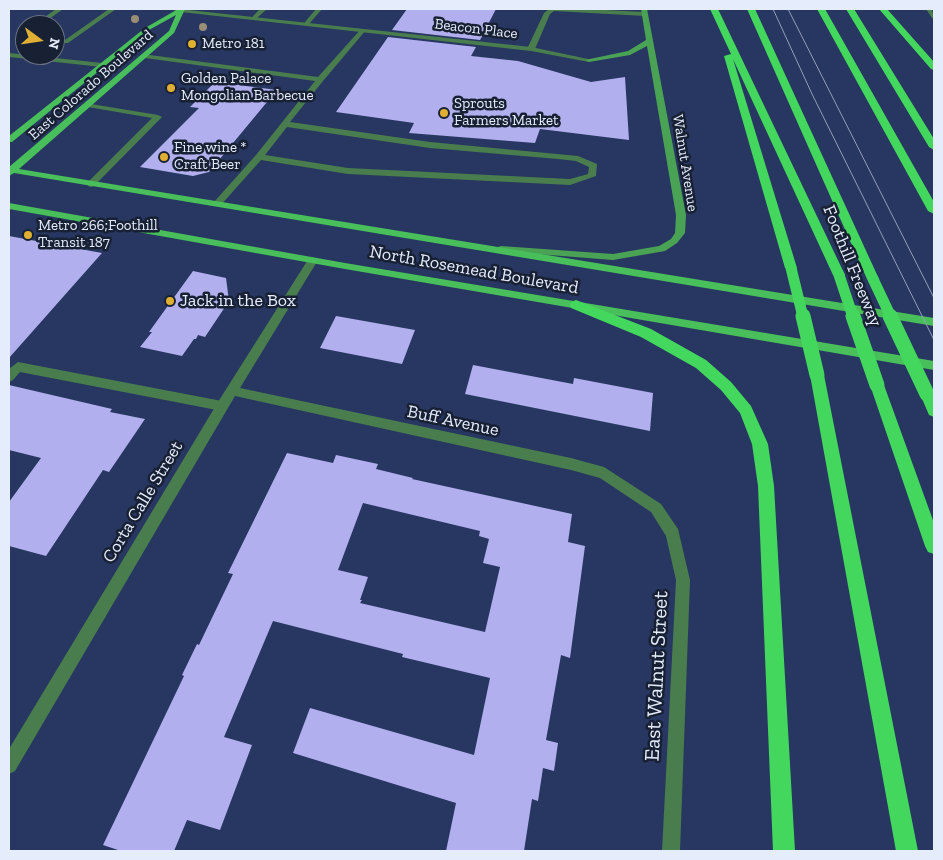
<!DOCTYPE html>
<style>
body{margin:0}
#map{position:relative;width:943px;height:860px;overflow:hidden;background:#273761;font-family:"Zilla Slab",serif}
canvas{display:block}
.frame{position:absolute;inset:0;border:10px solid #e5ecfc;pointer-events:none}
.north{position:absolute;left:15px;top:15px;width:50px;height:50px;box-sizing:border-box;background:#182033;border:1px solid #6a7283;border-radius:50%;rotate:104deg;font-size:14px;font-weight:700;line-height:20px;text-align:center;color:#e5ecfc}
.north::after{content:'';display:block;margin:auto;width:18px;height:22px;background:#e0b034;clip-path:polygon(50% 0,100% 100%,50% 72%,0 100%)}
</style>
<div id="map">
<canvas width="943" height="860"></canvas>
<div class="frame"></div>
<div class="north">N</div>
</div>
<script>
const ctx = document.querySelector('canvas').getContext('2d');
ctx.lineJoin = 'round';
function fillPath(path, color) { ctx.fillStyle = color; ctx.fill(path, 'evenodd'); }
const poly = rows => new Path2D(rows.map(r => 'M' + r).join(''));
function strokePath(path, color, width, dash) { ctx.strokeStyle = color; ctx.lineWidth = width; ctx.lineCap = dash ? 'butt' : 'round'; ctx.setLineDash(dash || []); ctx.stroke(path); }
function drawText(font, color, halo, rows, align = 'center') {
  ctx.font = font + ' "Zilla Slab",serif'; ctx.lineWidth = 5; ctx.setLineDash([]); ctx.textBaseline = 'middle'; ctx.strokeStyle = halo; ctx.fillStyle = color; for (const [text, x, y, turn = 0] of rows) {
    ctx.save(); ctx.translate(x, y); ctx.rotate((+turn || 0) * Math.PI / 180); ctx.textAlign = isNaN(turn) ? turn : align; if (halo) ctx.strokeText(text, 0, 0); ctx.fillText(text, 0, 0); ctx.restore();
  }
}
const building = poly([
 [407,9,496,9,480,40,392,30],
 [388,37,476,47,471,56,518,61,591,82,625,77,629,140,540,129,535,143,409,133,414,123,336,112],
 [215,82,277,90,209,172,193,176,140,167,199,108,190,107],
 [9,236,102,253,9,358],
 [193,271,226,278,229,301,205,337,198,335,196,339,194,339,182,356,140,347,152,332,149,332],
 [336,316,415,330,402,364,320,348],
 [473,365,573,384,574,378,653,393,650,431,465,394],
 [9,385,112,409,110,412,145,419,109,472,103,470,46,556,9,546,9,502,41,458,9,450],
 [287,453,333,463,336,455,378,464,376,469,413,478,412,479,572,514,568,542,585,546,570,658,561,655,546,740,558,743,554,771,543,768,538,801,532,799,524,851,446,851,456,803,293,753,310,708,474,755,490,678,402,657,403,654,273,621,224,737,252,745,220,830,187,820,174,851,121,851,103,845,184,676,182,675,197,644,199,645,233,574,228,573],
 [363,503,480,531,479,536,489,539,483,563,500,567,485,632,360,603,362,600,360,600,368,577,338,570]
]);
const lane = poly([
 [56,9,63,9,41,25,34,25,56,9],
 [109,9,116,9,68,43,55,43,55,39,65,40,109,9],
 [169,9,183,9,184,10,181,12,169,9],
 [260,9,267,9,257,18,253,18,253,16,260,9],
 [316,9,322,9,309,24,305,24,305,22,316,9],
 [549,9,584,9,645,12,648,14,645,16,554,11,550,14,535,49,529,50,527,49,544,13,549,9],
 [926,9,932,9,934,19,932,18,926,9],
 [361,29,366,30,323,81,290,122,430,142,578,156,597,164,596,176,570,185,348,174,261,160,220,206,214,206,214,202,256,155,315,81,145,58,141,56,142,54,318,77,361,29],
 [287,127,430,148,558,159,576,161,589,167,588,174,570,179,348,168,265,155,287,127],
 [25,31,25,38,19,37,19,35,25,31],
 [9,53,102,63,106,65,102,67,9,57,9,53],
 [85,103,158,115,162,117,94,186,91,187,88,186,88,182,152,118,88,107,85,107,85,103],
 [18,362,222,401,226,402,228,406,226,410,222,411,20,372,13,380,9,382,9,369,18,362]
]);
const street = poly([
 [179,9,531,47,593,60,589,62,531,51,181,12,179,9],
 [313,257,318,260,240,388,571,458,604,467,661,504,678,529,690,580,680,851,662,851,676,580,666,536,651,512,600,478,571,470,235,396,15,771,9,774,9,749,218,402,309,258,313,257]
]);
const secondary = poly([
 [641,9,647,9,686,215,685,233,677,243,665,251,613,260,498,251,498,247,501,246,613,254,659,246,671,239,675,233,676,215,647,46,630,55,589,62,585,60,628,51,646,40,641,9]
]);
const primary = poly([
 [178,9,185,9,174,33,19,169,934,318,934,326,14,173,9,176,9,167,169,31,176,15,149,30,12,142,9,142,9,136,145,28,178,9],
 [9,203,345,263,934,361,934,370,345,269,9,209,9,203]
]);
const highway = poly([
 [710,9,718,9,845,275,843,278,839,279,833,275,733,59,797,268,791,272,785,268,724,56,731,54,710,9],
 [747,9,755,9,879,279,877,282,869,282,867,279,747,9],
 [817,9,825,9,934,202,934,214,928,211,817,9],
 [846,9,854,9,934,139,934,150,929,147,846,9],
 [879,9,887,9,934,62,934,70,931,69,879,9],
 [576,300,651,329,706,360,731,382,751,406,768,444,774,486,795,851,773,851,758,486,752,444,740,413,721,390,696,368,641,337,571,308,570,305,571,302,576,300],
 [817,369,822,371,824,375,918,851,896,851,810,375,812,371,817,369],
 [877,379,882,381,884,385,934,523,934,554,928,552,925,546,870,385,872,381,877,379],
 [927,388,932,390,934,394,934,417,929,415,920,394,922,390,927,388]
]);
const tram = poly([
 [773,9,812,94,934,340],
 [788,9,934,298]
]);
const highwayBridgeFar1 = poly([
 [791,268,803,317],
 [839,275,853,317],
 [873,279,891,317]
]);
const highwayBridge = poly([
 [803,316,817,375],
 [853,316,877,385],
 [890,316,927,394]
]);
const trees = [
 [135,19],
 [203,27]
];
const markers = [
 [192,44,5,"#e0b034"],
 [171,88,5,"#e0b034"],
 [444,113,5,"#e0b034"],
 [164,157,5,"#e0b034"],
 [28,235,5,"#e0b034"],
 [170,301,5,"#e0b034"]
];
const farStreetnames = [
 ["Beacon Place",476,29,7],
 ["East Colorado Boulevard",91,85,-41],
 ["Walnut Avenue",685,163,81]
];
const farPoinames = [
 ["Metro 181",202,44],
 ["Golden Palace",181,79],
 ["Mongolian Barbecue",181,96],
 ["Sprouts",454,104],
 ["Farmers Market",454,121],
 ["Fine wine *",174,148],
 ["Craft Beer",174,165],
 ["Metro 266;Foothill",38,226],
 ["Transit 187",38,243]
];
const streetNames = [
 ["Foothill Freeway",852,266,68],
 ["North Rosemead Boulevard",474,270,10],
 ["Buff Avenue",453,421,12],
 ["Corta Calle Street",143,502,-59]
];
const poiNames = [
 ["Jack in the Box",180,301]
];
const nearStreetnames = [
 ["East Walnut Street",657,676,-87]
];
fillPath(building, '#b2afee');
fillPath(lane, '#497d4d');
fillPath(street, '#497d4d');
fillPath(secondary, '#4aa255');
fillPath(primary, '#48bf5a');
fillPath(highway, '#43d85d');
strokePath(tram, '#949fba', 1);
strokePath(highwayBridgeFar1, '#43d85d', 11);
strokePath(highwayBridge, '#43d85d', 15);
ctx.fillStyle = '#9a8d75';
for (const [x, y] of trees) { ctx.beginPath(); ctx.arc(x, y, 4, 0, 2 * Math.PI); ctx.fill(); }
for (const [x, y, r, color] of markers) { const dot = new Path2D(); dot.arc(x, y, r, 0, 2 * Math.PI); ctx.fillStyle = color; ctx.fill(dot); strokePath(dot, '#182033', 2); }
drawText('15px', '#e5ecfc', '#182033', farStreetnames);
drawText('15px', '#e5ecfc', '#182033', farPoinames, 'left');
drawText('18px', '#e5ecfc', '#182033', streetNames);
drawText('18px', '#e5ecfc', '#182033', poiNames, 'left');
drawText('21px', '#e5ecfc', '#182033', nearStreetnames);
</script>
